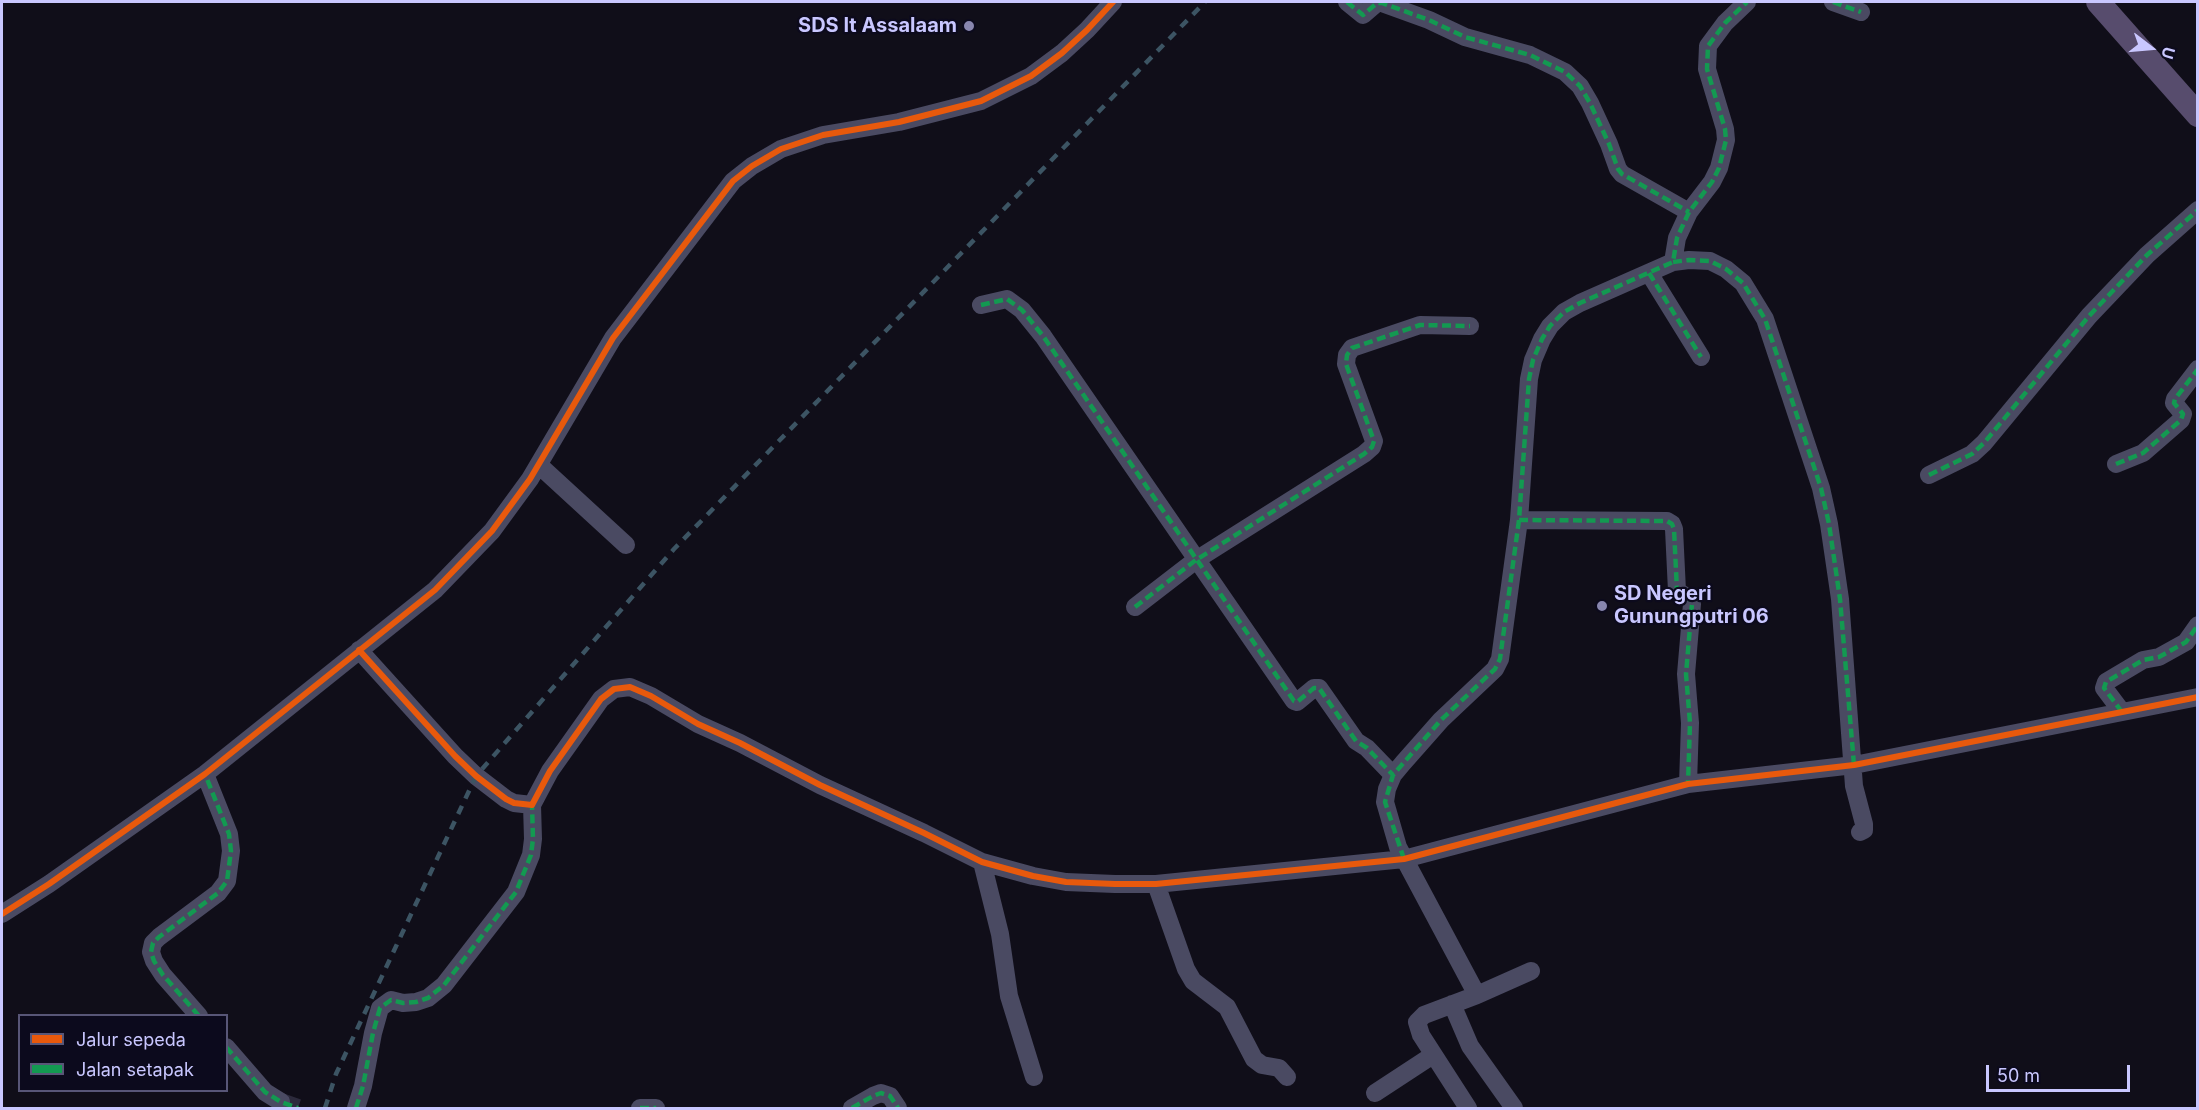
<!DOCTYPE html>
<style>
body{margin:0}
#map{position:relative;width:2199px;height:1110px;overflow:hidden;background:#100e19;font-family:Inter,sans-serif}
canvas{display:block}
.frame{position:absolute;inset:0;border:3px solid #c9c7ff;pointer-events:none}
.legend{position:absolute;left:18px;top:1014px;width:210px;height:78px;box-sizing:border-box;background:#0c0a1d;border:2px solid #585677;margin:0;padding:8px 10px;list-style:none;font-size:18px;color:#c9c7ff}
.legend li{display:flex;align-items:center;gap:12px;height:30px}
.legend b{width:30px;border:2px solid #585677}
.north{position:absolute;left:2121px;top:18px;width:60px;height:60px;-webkit-text-stroke:4px #0c0a1d;paint-order:stroke;rotate:106deg;font-size:16px;font-weight:700;line-height:24px;text-align:center;color:#c9c7ff}
.north::after{content:'';display:block;margin:auto;width:21px;height:27px;background:#c9c7ff;clip-path:polygon(50% 0,100% 100%,50% 72%,0 100%)}
.scale{position:absolute;left:1986px;top:1065px;width:144px;height:27px;box-sizing:border-box;border:3px solid #c9c7ff;border-top:0;padding-left:8px;font-size:18px;line-height:21px;white-space:nowrap;color:#c9c7ff;-webkit-text-stroke:4px #0c0a1d;paint-order:stroke}
</style>
<div id="map">
<canvas width="2199" height="1110"></canvas>
<div class="frame"></div>
<ul class="legend">
<li><b style="height:8px;background:#e8590c"></b>Jalur sepeda</li>
<li><b style="height:8px;background:#139951"></b>Jalan setapak</li>
</ul>
<div class="north">U</div>
<div class="scale">50 m</div>
</div>
<script>
const ctx = document.querySelector('canvas').getContext('2d');
ctx.lineJoin = 'round';
const poly = rows => new Path2D(rows.map(r => 'M' + r).join(''));
function strokePath(path, color, width, dash) { ctx.strokeStyle = color; ctx.lineWidth = width; ctx.lineCap = dash ? 'butt' : 'round'; ctx.setLineDash(dash || []); ctx.stroke(path); }
function drawText(font, color, halo, rows, align = 'center') {
  ctx.font = font + ' Inter,sans-serif'; ctx.lineWidth = 4.5; ctx.setLineDash([]); ctx.textBaseline = 'middle'; ctx.strokeStyle = halo; ctx.fillStyle = color; for (const [text, x, y, turn = 0] of rows) {
    ctx.save(); ctx.translate(x, y); ctx.rotate((+turn || 0) * Math.PI / 180); ctx.textAlign = isNaN(turn) ? turn : align; if (halo) ctx.strokeText(text, 0, 0); ctx.fillText(text, 0, 0); ctx.restore();
  }
}
const minorTunnel = poly([
 [281,1102,298,1108]
]);
const minor = poly([
 [1347,2,1363,15,1377,3,1382,3,1429,20,1465,37,1530,55,1565,72,1580,86,1590,103,1609,144,1618,169,1622,174,1689,212],
 [1833,2,1861,12],
 [1673,262,1689,260,1710,261,1726,269,1743,283,1765,319,1821,488,1829,524,1840,599,1854,786,1864,824,1864,830,1860,832],
 [1649,273,1701,357],
 [981,305,1007,299,1022,310,1043,336,1294,701,1297,702,1314,688,1319,688,1356,741,1367,748,1393,775],
 [2116,464,2143,453,2181,420,2183,414,2174,403,2175,399,2198,369],
 [540,466,626,545],
 [1929,475,1972,454,1984,443,2089,316,2147,255,2198,210],
 [1519,520,1667,521,1672,524,1674,529,1677,591,1690,599,1692,604,1686,674,1690,723,1688,784],
 [1135,607,1196,560,1364,454,1372,447,1374,441,1346,364,1347,355,1352,348,1420,325,1470,326],
 [359,650,455,756,476,776,506,799,514,803,532,805,550,771,601,699,614,689,630,687,651,696,698,724,740,743,820,785,924,833,982,862,1033,876,1066,882,1115,884,1156,884,1404,859,1688,784,1854,765,2198,697],
 [2122,712,2104,688,2106,682,2143,660,2159,657,2186,642,2198,625],
 [982,862,1000,934,1009,996,1034,1077],
 [1156,884,1186,969,1193,981,1227,1007,1254,1059,1262,1065,1279,1068,1287,1077],
 [2,914,49,884,205,774,435,590,492,531,530,479,613,338,733,181,752,166,781,149,823,135,899,122,981,101,1031,76,1062,53,1087,30,1113,2],
 [1477,995,1531,971],
 [1452,1004,1470,1046,1514,1108],
 [199,1016,163,975,154,961,151,952,153,943,159,937,218,893,227,881,231,851,229,834,205,774],
 [226,1047,265,1092,281,1102],
 [1375,1093,1433,1055],
 [356,1108,363,1086,373,1033,380,1008,391,1000,403,1003,416,1002,428,998,444,985,516,892,531,855,533,839,532,805],
 [640,1108,656,1108],
 [852,1108,873,1096,881,1093,890,1096,898,1108],
 [1468,1108,1421,1035,1417,1022,1424,1015,1477,995,1398,847,1385,802,1387,789,1393,775,1403,763,1441,720,1495,669,1500,659,1519,520,1529,379,1533,360,1542,339,1550,326,1564,312,1580,303,1673,262,1677,238,1689,212,1712,182,1719,168,1726,140,1725,129,1707,69,1708,46,1725,23,1747,2]
]);
const major = poly([
 [2098,2,2198,115]
]);
const rail = poly([
 [325,1108,336,1074,476,776,674,549,1205,2]
]);
const quiet = poly([
 [1347,2,1363,15,1377,3,1382,3,1429,20,1465,37,1530,55,1565,72,1580,86,1590,103,1609,144,1618,169,1622,174,1689,212],
 [1833,2,1861,12],
 [1673,262,1689,260,1710,261,1726,269,1743,283,1765,319,1821,488,1829,524,1840,599,1854,765],
 [1649,273,1701,357],
 [981,305,1007,299,1022,310,1043,336,1294,701,1297,702,1314,688,1319,688,1356,741,1367,748,1393,775],
 [2116,464,2143,453,2181,420,2183,414,2174,403,2175,399,2198,369],
 [1929,475,1972,454,1984,443,2089,316,2147,255,2198,210],
 [1519,520,1667,521,1672,524,1674,529,1677,591,1690,599,1692,604,1686,674,1690,723,1688,784],
 [1135,607,1196,560,1364,454,1372,447,1374,441,1346,364,1347,355,1352,348,1420,325,1470,326],
 [2122,712,2104,688,2106,682,2143,660,2159,657,2186,642,2198,625],
 [1404,859,1385,802,1393,775,1441,720,1495,669,1500,659,1519,520,1529,379,1533,360,1542,339,1550,326,1564,312,1580,303,1673,262,1677,238,1689,212,1712,182,1719,168,1726,140,1725,129,1707,69,1708,46,1725,23,1747,2],
 [199,1016,163,975,154,961,151,952,153,943,159,937,218,893,227,881,231,851,229,834,205,774],
 [226,1047,265,1092,281,1102,298,1108],
 [356,1108,363,1086,373,1033,380,1008,391,1000,403,1003,416,1002,428,998,444,985,516,892,531,855,533,839,532,805],
 [640,1108,656,1108],
 [852,1108,873,1096,881,1093,890,1096,898,1108]
]);
const cycleway = poly([
 [359,650,455,756,476,776,506,799,514,803,532,805,550,771,601,699,614,689,630,687,651,696,698,724,740,743,820,785,924,833,982,862,1033,876,1066,882,1115,884,1156,884,1404,859,1688,784,1854,765,2198,697],
 [2,914,49,884,205,774,435,590,492,531,530,479,613,338,733,181,752,166,781,149,823,135,899,122,981,101,1031,76,1062,53,1087,30,1113,2]
]);
const markers = [
 [969,26,6,"#8886ae"],
 [1602,606,6,"#8886ae"]
];
const poiNames = [
 ["SDS It Assalaam",957,26],
 ["SD Negeri",1614,594,"left"],
 ["Gunungputri 06",1614,617,"left"]
];
strokePath(minorTunnel, '#2c2a3c', 18, [18, 9]);
strokePath(minor, '#4a4a62', 18);
strokePath(major, '#574c6d', 24);
strokePath(rail, '#3c5463', 4.5, [9, 8]);
strokePath(quiet, '#139951', 4.5, [9, 4.5]);
strokePath(cycleway, '#e8590c', 6);
for (const [x, y, r, color] of markers) { const dot = new Path2D(); dot.arc(x, y, r, 0, 2 * Math.PI); ctx.fillStyle = color; ctx.fill(dot); strokePath(dot, '#0c0a1d', 2); }
drawText('bold 20px', '#c9c7ff', '#0c0a1d', poiNames, 'right');
</script>
